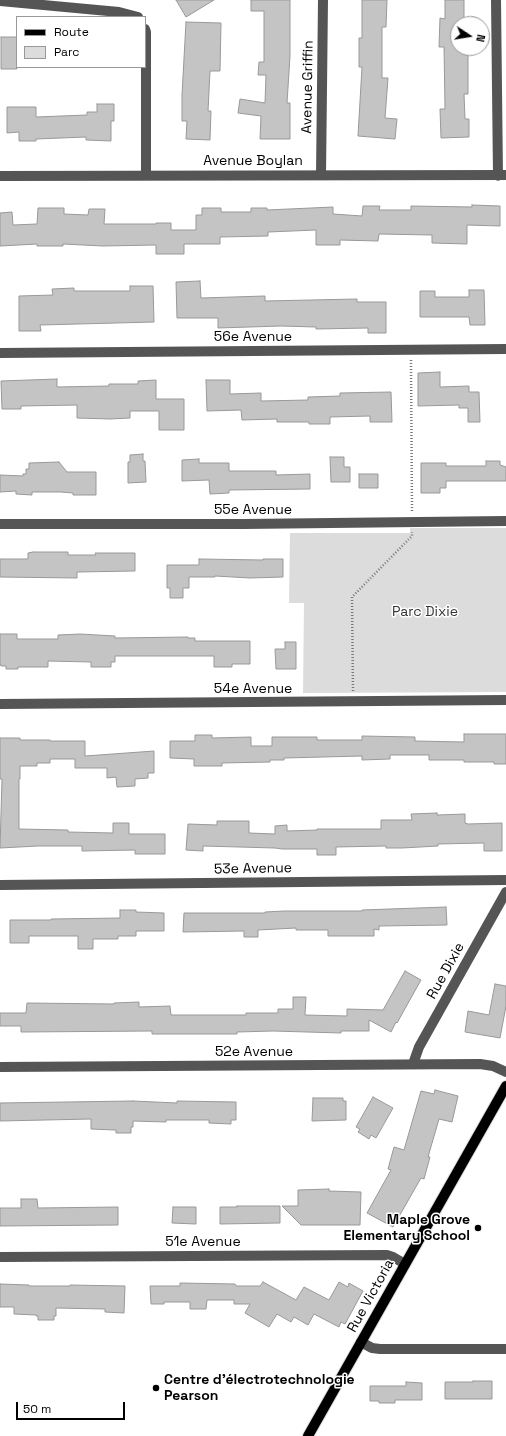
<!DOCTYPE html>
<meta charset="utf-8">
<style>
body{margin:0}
#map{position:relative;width:506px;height:1436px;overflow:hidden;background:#fff;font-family:"Space Grotesk",sans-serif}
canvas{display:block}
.legend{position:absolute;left:16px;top:16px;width:130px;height:52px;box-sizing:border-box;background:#fff;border:1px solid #999;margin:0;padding:5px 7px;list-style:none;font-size:12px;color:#000}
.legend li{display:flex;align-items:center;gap:8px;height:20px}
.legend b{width:20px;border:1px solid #999}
.north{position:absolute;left:450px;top:16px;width:40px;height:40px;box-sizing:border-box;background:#fff;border:1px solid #999;border-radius:50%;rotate:102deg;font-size:11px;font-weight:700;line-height:16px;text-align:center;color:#000}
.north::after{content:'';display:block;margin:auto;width:14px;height:18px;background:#000;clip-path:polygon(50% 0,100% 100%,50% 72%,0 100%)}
.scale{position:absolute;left:16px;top:1402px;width:109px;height:18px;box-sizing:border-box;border:2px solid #000;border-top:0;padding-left:5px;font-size:12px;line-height:14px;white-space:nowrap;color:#000;-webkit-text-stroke:3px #fff;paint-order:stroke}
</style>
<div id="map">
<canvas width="506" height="1436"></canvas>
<ul class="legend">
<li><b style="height:5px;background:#000"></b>Route</li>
<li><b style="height:11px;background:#dcdcdc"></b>Parc</li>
</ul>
<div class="north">N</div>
<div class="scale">50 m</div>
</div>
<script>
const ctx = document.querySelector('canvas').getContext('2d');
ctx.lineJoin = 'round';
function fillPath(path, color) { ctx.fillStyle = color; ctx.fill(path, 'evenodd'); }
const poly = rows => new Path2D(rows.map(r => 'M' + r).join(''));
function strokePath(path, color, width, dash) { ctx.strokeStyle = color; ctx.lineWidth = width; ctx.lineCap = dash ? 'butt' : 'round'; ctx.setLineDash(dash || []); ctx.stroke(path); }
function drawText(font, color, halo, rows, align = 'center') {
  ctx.font = font + ' "Space Grotesk",sans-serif'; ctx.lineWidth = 3; ctx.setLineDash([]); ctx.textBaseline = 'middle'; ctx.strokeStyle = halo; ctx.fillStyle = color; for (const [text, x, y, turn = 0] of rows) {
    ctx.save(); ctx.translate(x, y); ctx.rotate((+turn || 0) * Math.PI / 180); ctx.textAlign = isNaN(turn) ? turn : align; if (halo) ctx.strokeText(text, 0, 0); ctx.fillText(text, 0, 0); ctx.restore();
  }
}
const green = poly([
 [410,528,506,528,506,692,303,693,304,603,289,603,290,533,410,533]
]);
const building = poly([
 [176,0,214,0,186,17,176,0],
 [251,0,290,0,290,56,287,103,290,103,290,139,260,139,261,116,238,113,240,99,265,103,266,75,258,75,259,62,264,62,264,11,251,11,251,0],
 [362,0,387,0,386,27,382,27,382,78,388,78,385,118,397,119,395,139,358,136,362,67,359,67,359,38,362,38,362,0],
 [445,0,464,0,464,24,458,24,458,48,468,48,468,94,464,94,465,119,469,119,469,137,441,138,440,109,445,109,444,47,439,47,440,18,445,19,445,0],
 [186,22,221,23,220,71,210,71,208,111,211,111,210,140,186,139,187,121,182,121,182,95,186,22],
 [1,37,17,37,17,69,1,69,1,37],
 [97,104,114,104,114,121,111,121,111,141,86,140,86,137,36,139,36,141,19,141,19,132,7,133,7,107,36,107,36,117,87,115,87,112,97,112,97,104],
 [472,205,500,206,500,226,467,225,467,244,432,243,432,235,379,234,378,241,340,240,340,245,316,245,316,230,268,232,268,236,220,237,220,244,184,244,184,254,156,254,156,245,103,246,63,244,63,246,37,246,37,244,0,246,0,213,12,212,13,225,37,224,38,208,64,208,64,214,88,215,89,209,105,209,104,224,156,224,156,223,171,223,171,230,196,230,196,215,202,215,202,208,221,208,221,212,251,212,251,208,267,208,267,210,333,207,333,214,362,216,363,206,380,206,379,210,411,210,411,206,472,207,472,205],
 [200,281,201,298,265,296,265,301,357,299,357,302,386,302,386,333,368,333,368,328,316,329,316,327,281,326,218,328,218,318,177,318,176,282,200,281],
 [130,286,153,286,154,322,40,325,41,331,19,331,19,296,53,295,52,289,74,288,74,291,130,291,130,286],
 [469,290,484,290,485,325,470,325,469,317,420,317,420,291,435,291,435,297,469,297,469,290],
 [440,372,440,387,469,386,469,392,479,392,480,422,468,422,468,408,459,408,459,405,418,406,418,373,440,372],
 [57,379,57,387,109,386,109,384,138,384,138,381,156,380,156,399,184,399,184,430,159,430,159,411,130,411,130,418,110,419,77,418,77,405,21,406,21,409,2,409,1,381,57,379],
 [206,380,230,380,230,394,261,393,261,401,308,400,308,397,340,396,340,393,391,392,392,422,370,422,370,416,330,417,330,424,309,424,309,422,277,422,277,419,242,420,241,410,207,411,206,380],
 [143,454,143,461,145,461,146,482,128,483,128,462,130,462,130,455,143,454],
 [330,457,344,457,344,467,350,467,350,482,331,482,330,457],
 [199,459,199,463,229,463,229,471,276,471,276,475,310,474,310,489,229,490,229,493,210,494,209,480,182,481,182,460,199,459],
 [486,461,500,461,500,465,506,467,506,481,446,481,446,488,440,488,440,493,421,493,421,463,446,463,446,466,486,466,486,461],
 [59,462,67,472,96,472,96,495,73,495,73,493,61,492,32,492,32,495,16,494,16,491,0,492,0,475,23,476,23,474,26,474,26,469,29,469,29,463,59,462],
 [359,474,378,474,378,488,359,488,359,474],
 [33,552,68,552,68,555,96,555,95,553,135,553,135,571,77,572,77,578,0,577,0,559,28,559,28,553,33,552],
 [199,559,263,560,263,559,283,559,283,577,250,578,215,576,215,577,189,577,189,588,183,588,183,598,170,598,170,588,167,588,167,565,199,565,199,559],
 [0,634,17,634,17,639,58,639,58,635,80,634,115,636,115,638,188,637,188,638,195,638,195,641,250,641,250,664,232,664,232,667,214,667,214,656,115,656,115,662,111,662,111,667,91,667,91,662,48,661,48,667,18,667,18,669,6,669,6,666,1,666,0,663,0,634],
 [285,642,296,642,296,669,276,669,275,649,285,649,285,642],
 [464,734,506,734,506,764,494,764,494,762,464,762,464,760,429,760,429,755,390,755,390,759,362,760,362,756,284,758,284,760,270,760,270,762,222,763,222,766,194,766,194,759,170,758,170,741,195,741,195,735,212,735,212,738,251,737,251,746,272,746,272,737,317,737,317,740,362,740,362,736,415,737,415,741,464,742,464,734],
 [0,738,20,738,20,740,50,740,50,741,85,741,85,756,154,751,154,773,148,773,148,778,135,779,135,786,117,787,116,777,107,778,107,768,75,768,75,759,50,759,50,763,37,763,37,766,20,766,20,779,19,779,19,829,68,830,68,832,113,833,113,823,129,823,129,834,165,834,165,854,135,854,135,850,82,851,82,846,38,846,0,848,2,779,0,779,0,738],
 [437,813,437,815,465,814,465,823,468,824,502,823,502,851,484,851,484,843,438,844,438,846,402,848,386,848,386,846,336,847,336,855,317,855,317,849,282,849,275,848,203,846,203,851,186,850,188,824,217,825,217,821,249,821,249,833,275,834,275,826,287,825,287,831,317,830,317,829,381,829,381,820,412,820,411,814,437,813],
 [446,907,447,925,379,926,379,930,374,929,374,936,328,936,328,930,296,930,296,928,258,930,258,937,244,937,244,931,183,932,184,913,265,913,265,912,284,911,362,911,362,910,446,907],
 [120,910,136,910,136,912,164,913,164,931,136,931,136,936,118,936,118,939,93,939,93,949,78,949,78,936,29,936,29,943,10,943,10,920,51,920,51,919,120,918,120,910],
 [405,971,421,980,397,1023,396,1022,391,1032,369,1020,369,1031,341,1031,341,1033,273,1031,237,1032,237,1034,152,1034,152,1031,21,1032,21,1026,0,1026,0,1013,26,1013,27,1003,114,1004,114,1003,139,1002,139,1007,170,1006,171,1015,246,1015,246,1013,278,1013,278,1009,293,1009,293,997,306,997,305,1015,347,1016,347,1009,383,1010,405,971],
 [495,984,506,986,506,1006,500,1038,465,1032,468,1011,489,1015,495,984],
 [435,1090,458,1096,452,1122,439,1119,428,1157,430,1157,424,1179,421,1178,393,1227,367,1213,391,1170,388,1169,394,1147,404,1150,421,1091,434,1094,435,1090],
 [373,1097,393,1108,376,1138,371,1135,369,1139,358,1132,360,1129,356,1127,373,1097],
 [313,1098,343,1098,343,1101,346,1101,346,1120,312,1121,313,1098],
 [133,1101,177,1103,177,1101,236,1102,236,1120,231,1120,231,1124,209,1123,209,1120,166,1120,166,1122,133,1121,133,1127,131,1127,131,1133,116,1133,116,1130,114,1130,91,1129,91,1119,0,1121,0,1103,133,1101],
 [329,1189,329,1191,361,1192,360,1225,301,1225,282,1206,298,1206,298,1190,329,1189],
 [21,1199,37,1199,38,1208,118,1207,118,1225,0,1226,0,1208,21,1208,21,1199],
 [237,1206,280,1206,280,1223,220,1224,220,1207,237,1207,237,1206],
 [173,1207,196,1207,196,1224,172,1223,173,1207],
 [263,1282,296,1300,304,1287,329,1300,339,1282,348,1287,349,1283,363,1291,345,1324,341,1322,339,1327,314,1314,308,1325,294,1317,291,1322,277,1314,269,1327,245,1313,250,1304,234,1304,234,1300,207,1300,206,1309,190,1309,190,1302,164,1302,164,1304,151,1304,150,1286,180,1286,180,1283,235,1284,236,1286,260,1286,263,1282],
 [0,1284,29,1285,29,1286,70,1286,70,1285,125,1286,124,1313,105,1312,105,1309,56,1308,56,1316,54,1316,54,1320,38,1320,38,1316,36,1316,36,1315,14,1314,14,1307,0,1307,0,1284],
 [473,1381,492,1381,492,1399,445,1399,445,1382,473,1382,473,1381],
 [406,1382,422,1383,422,1400,395,1400,395,1403,379,1403,379,1401,370,1401,370,1386,406,1386,406,1382]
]);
const path = poly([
 [411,360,412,511],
 [353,691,352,597,412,536,412,532]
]);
const minor = poly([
 [496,0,498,176],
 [0,1,119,12,138,17],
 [145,29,146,32,146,175],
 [321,175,323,0],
 [0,176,506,175],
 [0,353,506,349],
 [0,524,244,524,506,521],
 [0,704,506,700],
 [0,885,506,880],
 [413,1064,419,1047,506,892],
 [0,1067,480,1064,493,1066,506,1072],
 [0,1257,387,1255,393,1257,405,1264],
 [361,1342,372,1348,380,1349,506,1349]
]);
const major = poly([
 [308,1436,506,1086]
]);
const markers = [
 [478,1228,4,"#000"],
 [156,1388,4,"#000"]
];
const streetNames = [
 ["Avenue Griffin",308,87,-89],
 ["Avenue Boylan",253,161],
 ["56e Avenue",253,337],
 ["55e Avenue",253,510],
 ["54e Avenue",253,689],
 ["53e Avenue",253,869,-1],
 ["Rue Dixie",446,971,-61],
 ["52e Avenue",254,1052],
 ["51e Avenue",203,1242],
 ["Rue Victoria",371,1296,-61]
];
const parkNames = [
 ["Parc Dixie",425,612]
];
const poiNames = [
 ["Maple Grove",470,1220],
 ["Elementary School",470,1236],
 ["Centre d’électrotechnologie",164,1380,"left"],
 ["Pearson",164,1396,"left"]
];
fillPath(green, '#dcdcdc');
fillPath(building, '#c4c4c4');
strokePath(building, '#999', 1);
strokePath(major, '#dbdbdb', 12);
strokePath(path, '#777', 2.5, [1, 2]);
strokePath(minor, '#555', 10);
strokePath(major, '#000', 10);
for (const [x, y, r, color] of markers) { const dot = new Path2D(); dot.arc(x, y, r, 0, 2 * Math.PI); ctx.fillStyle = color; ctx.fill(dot); strokePath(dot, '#fff', 1.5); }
drawText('14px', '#000', '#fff', streetNames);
drawText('14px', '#333', '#fff', parkNames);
drawText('bold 14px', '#000', '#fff', poiNames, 'right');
</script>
